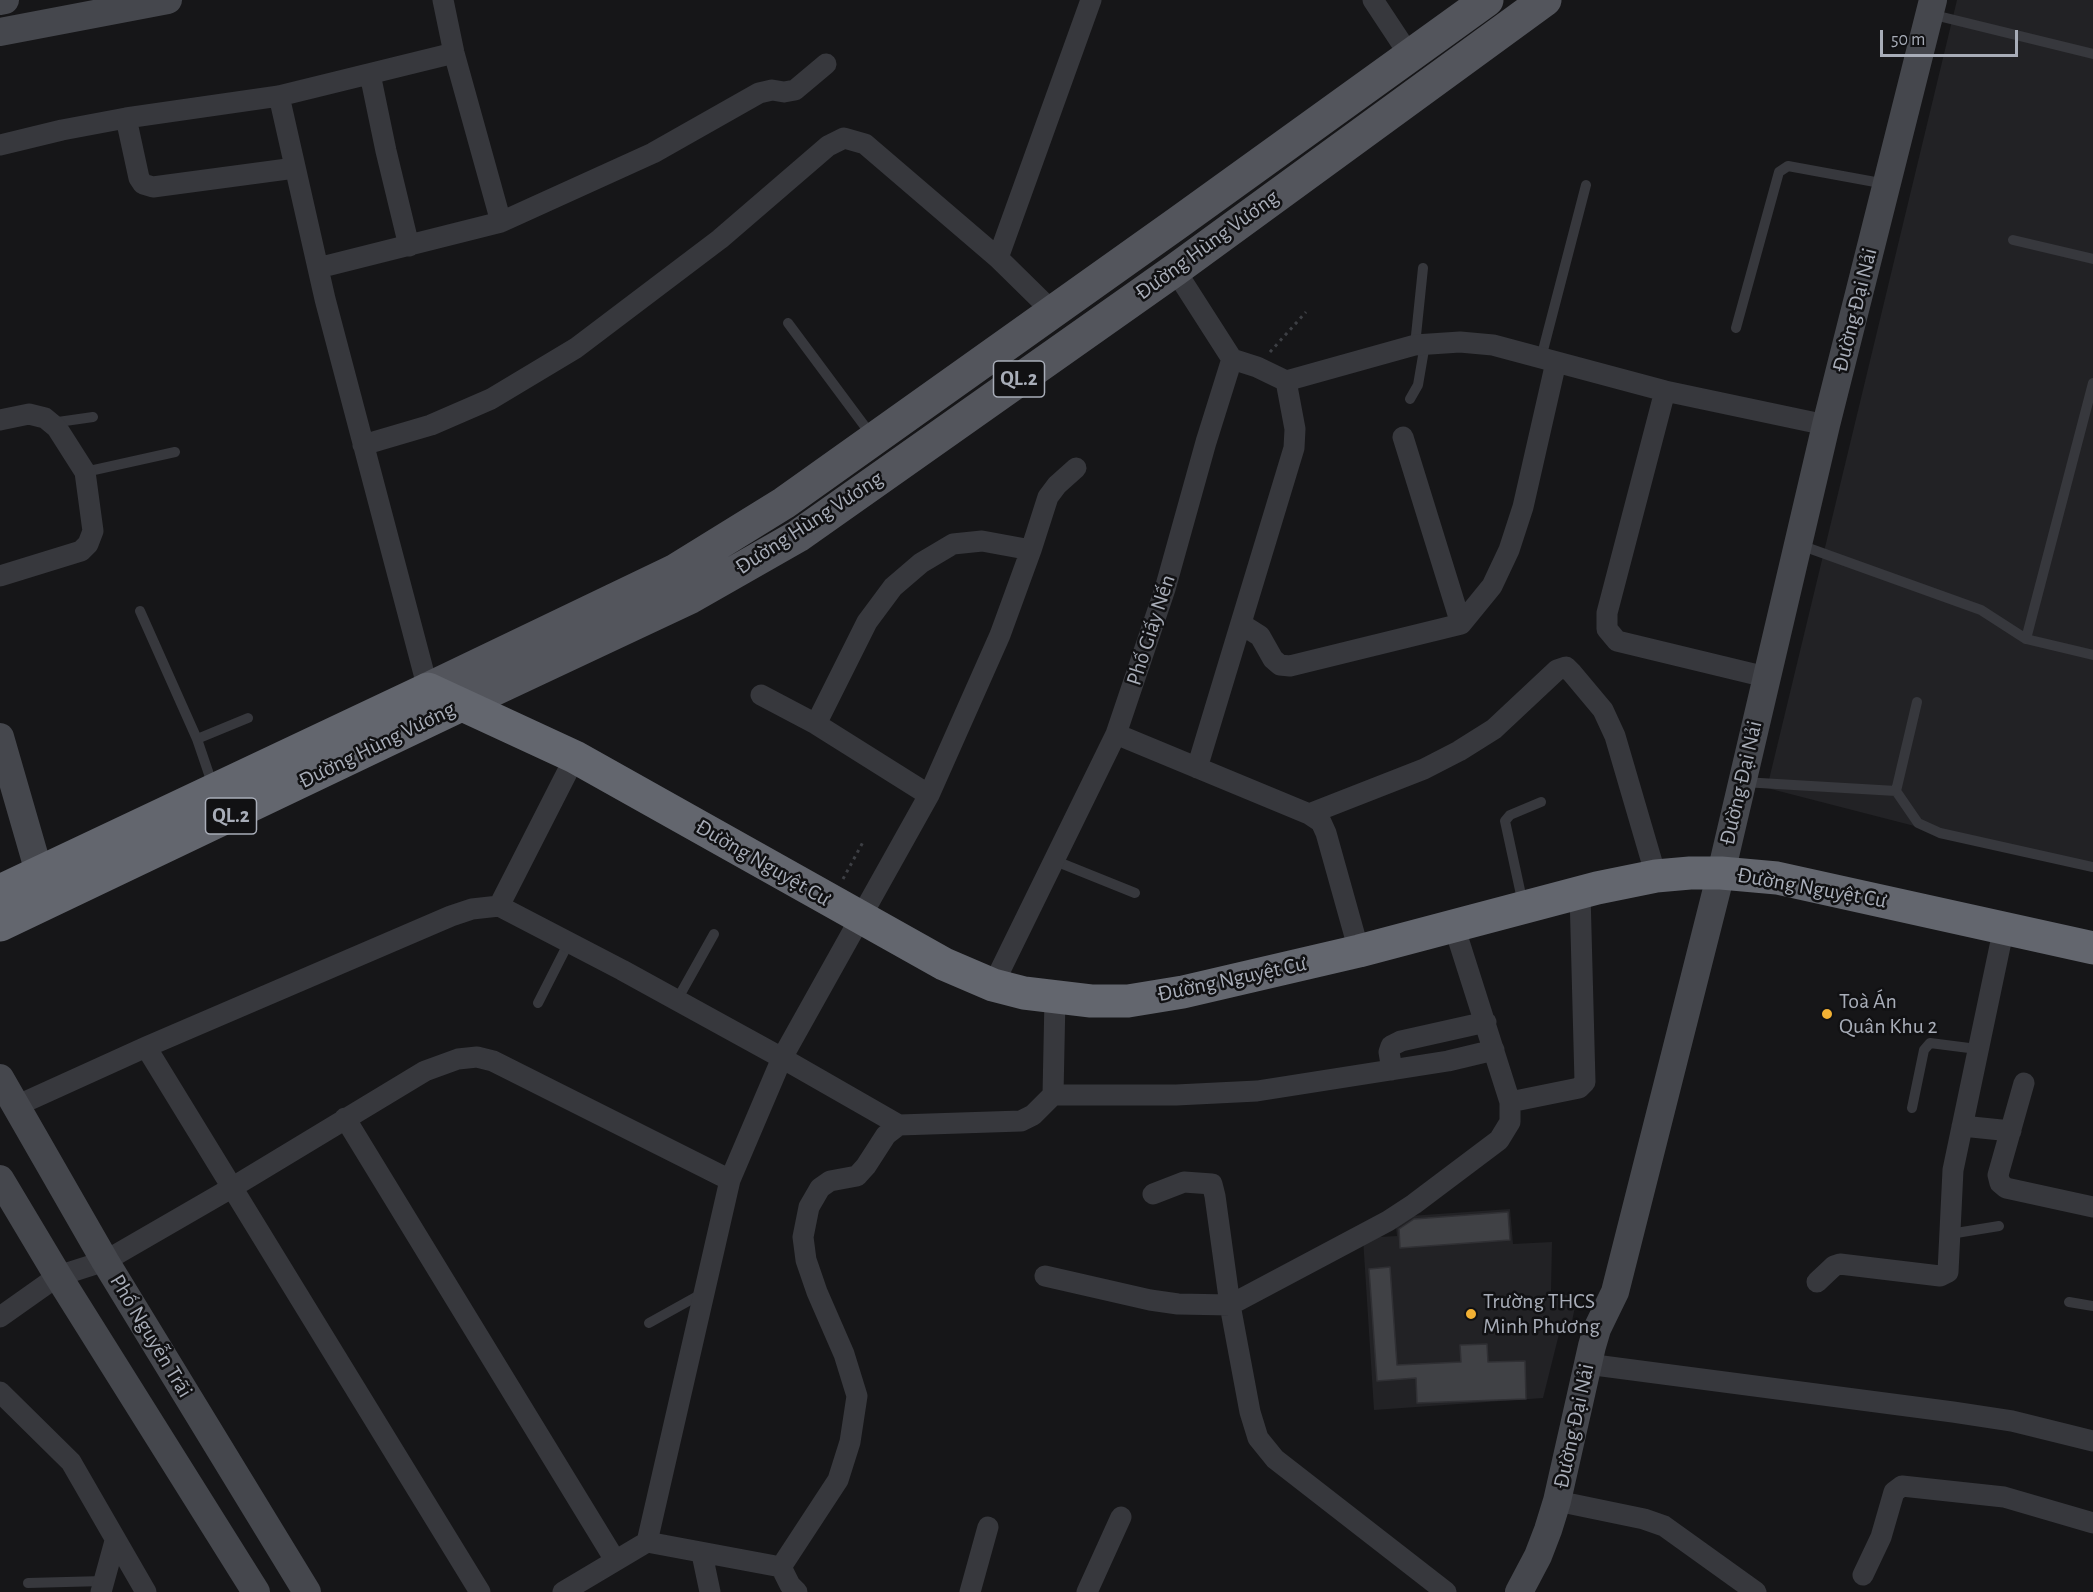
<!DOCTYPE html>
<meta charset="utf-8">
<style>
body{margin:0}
#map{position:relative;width:2093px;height:1592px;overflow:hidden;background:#161618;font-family:"Alegreya Sans",sans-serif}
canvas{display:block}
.scale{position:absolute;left:1880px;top:30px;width:138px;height:27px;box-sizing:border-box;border:3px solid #a8adb8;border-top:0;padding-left:8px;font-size:18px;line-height:21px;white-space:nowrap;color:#a8adb8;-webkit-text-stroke:4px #111113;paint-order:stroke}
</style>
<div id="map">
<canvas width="2093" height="1592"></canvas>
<div class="scale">50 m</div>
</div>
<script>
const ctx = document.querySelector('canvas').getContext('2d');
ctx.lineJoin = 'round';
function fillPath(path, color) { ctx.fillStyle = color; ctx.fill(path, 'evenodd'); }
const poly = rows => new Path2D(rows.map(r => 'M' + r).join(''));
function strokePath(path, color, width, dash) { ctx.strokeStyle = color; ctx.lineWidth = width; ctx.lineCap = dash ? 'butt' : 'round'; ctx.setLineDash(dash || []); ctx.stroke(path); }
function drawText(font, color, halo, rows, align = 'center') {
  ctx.font = font + ' "Alegreya Sans",sans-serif'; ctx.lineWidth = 5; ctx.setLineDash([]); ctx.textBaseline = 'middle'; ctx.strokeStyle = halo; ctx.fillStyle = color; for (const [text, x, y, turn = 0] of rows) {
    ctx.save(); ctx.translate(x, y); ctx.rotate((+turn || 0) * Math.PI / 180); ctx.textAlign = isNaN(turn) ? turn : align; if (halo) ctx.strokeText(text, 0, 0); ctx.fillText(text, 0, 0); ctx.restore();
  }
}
const built = poly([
 [1957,0,2093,0,2093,872,1767,788],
 [1510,1209,1513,1244,1552,1242,1551,1292,1577,1297,1570,1331,1560,1330,1543,1398,1374,1410,1363,1238,1397,1236,1395,1217]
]);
const building = poly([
 [1508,1212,1510,1240,1400,1248,1399,1229,1414,1219,1508,1212],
 [1390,1267,1397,1365,1461,1362,1460,1345,1487,1344,1488,1362,1525,1361,1526,1399,1417,1403,1416,1378,1377,1381,1369,1269,1390,1267]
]);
const path = poly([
 [1270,352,1306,312],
 [843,879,863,842]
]);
const lane = poly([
 [1930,14,2093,54],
 [2013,240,2093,259],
 [788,323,872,436],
 [1736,328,1779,172,1788,166,1886,184],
 [1415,345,1423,268],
 [1541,358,1586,185],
 [1410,399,1418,385,1425,344],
 [51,423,93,417],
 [85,472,175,452],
 [1800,545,1981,610,2026,639,2093,655],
 [140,611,197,739,213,786],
 [2026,639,2093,383],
 [1917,702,1896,791,1918,823,1940,833,2093,867],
 [197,739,248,718],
 [1743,782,1896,791],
 [1053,860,1135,893],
 [1523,904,1505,821,1510,815,1541,802],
 [677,1000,714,934],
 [538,1003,569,942],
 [1912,1108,1924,1050,1930,1043,1977,1049],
 [1950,1234,1999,1226],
 [2069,1302,2093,1306],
 [649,1323,703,1293],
 [28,1583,104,1581]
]);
const street = poly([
 [443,0,454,53,501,222],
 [1373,0,1410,56],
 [370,74,386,151,409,246],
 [279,96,325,299,428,689],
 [126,118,139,178,143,184,153,187,295,168],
 [0,145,62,130,126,118,279,96,454,53],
 [998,258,1091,0],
 [318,268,501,222,653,153,759,93,772,90,784,92,795,90,826,64],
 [1232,359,1257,367,1286,381,1415,345,1460,342,1493,345,1665,391,1826,425],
 [1665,391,1607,613,1607,629,1617,641,1766,677],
 [0,420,29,414,45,418,57,428,85,472,93,531,88,544,81,551,0,576],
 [1403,437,1461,624],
 [363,445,431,425,491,399,576,348,720,239,828,146,844,138,865,144,998,258,1053,312],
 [1241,624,1260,636,1273,659,1280,665,1290,666,1461,624,1492,586,1509,550,1523,507,1556,362],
 [761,695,816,724],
 [1116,734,1309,814,1321,822,1326,833,1359,951],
 [1197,768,1294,448,1295,429,1286,381],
 [929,795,816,724,867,622,893,587,921,563,953,544,982,541,1031,550],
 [1309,814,1424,769,1459,751,1494,729,1557,670,1566,667,1572,673,1603,710,1615,736,1656,876],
 [499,906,575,757],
 [993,985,1116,734,1165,589,1206,442,1232,359,1175,270],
 [146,1047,480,1592],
 [1392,1070,1389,1052,1391,1046,1401,1041,1486,1022],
 [2024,1083,1998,1175,2000,1183,2006,1188,2093,1207],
 [1053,1095,1176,1095,1257,1091,1448,1061,1494,1050],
 [1510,1102,1579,1088,1585,1082,1580,893],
 [16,1106,146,1047,451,916,472,909,499,906,622,970,782,1058,899,1125,1021,1121,1033,1115,1053,1095,1055,998],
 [345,1118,615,1560],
 [1962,1126,2011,1131],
 [1153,1194,1184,1182,1212,1184,1215,1196,1230,1305,1250,1412,1258,1438,1275,1459,1446,1592],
 [1045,1276,1150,1300,1178,1304,1230,1305,1388,1221,1414,1204,1499,1140,1510,1122,1510,1102,1454,926],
 [1817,1282,1834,1266,1840,1264,1940,1276,1948,1272,1953,1170,2004,927],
 [0,1317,58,1276,105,1261,233,1187,425,1071,458,1059,477,1057,493,1061,730,1180],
 [1587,1364,1953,1412,2012,1421,2093,1441],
 [0,1392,71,1462,146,1592],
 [1557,1501,1644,1519,1664,1526,1756,1592],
 [647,1542,781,1567],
 [702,1554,710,1592],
 [781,1567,838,1480,850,1442,857,1396,844,1354,817,1292,806,1260,803,1237,809,1207,820,1188,830,1181,857,1176,866,1166,886,1135,899,1125],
 [781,1567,790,1585,797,1592],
 [1863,1575,1881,1537,1894,1492,1902,1486,2004,1497,2093,1523],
 [101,1592,115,1541],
 [563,1592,647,1542,730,1180,782,1058,929,795,1000,635,1031,550,1048,497,1057,485,1076,468],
 [970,1592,988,1527],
 [1087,1592,1121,1517]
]);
const secondary = poly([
 [0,1,5,0],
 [0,32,168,0],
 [0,737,39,872],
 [0,1078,105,1261,307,1592],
 [0,1179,58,1276,256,1592],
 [1519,1592,1538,1556,1548,1530,1557,1501,1592,1346,1597,1329,1615,1292,1721,873,1826,425,1933,0]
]);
const primary = poly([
 [428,689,674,571,784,503,1179,222,1487,0],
 [461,705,691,597,798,536,1175,270,1545,0]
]);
const highway = poly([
 [0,891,428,689,575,757,944,964,993,985,1024,993,1091,1001,1128,1001,1183,992,1359,951,1597,888,1656,876,1690,873,1721,873,1777,878,2093,948],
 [0,925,461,705]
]);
const markers = [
 [1827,1014,6,"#f2b134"],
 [1471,1314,6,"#f2b134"]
];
const shields = [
 [1019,379,51],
 [231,816,51]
];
const shieldNames = [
 ["QL.2",1019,379],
 ["QL.2",231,816]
];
const streetNames = [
 ["Đường Hùng Vương",1207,245,-36],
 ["Đường Đại Nải",1855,310,-76],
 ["Đường Hùng Vương",809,523,-33],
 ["Phố Giấy Nến",1151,630,-72],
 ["Đường Hùng Vương",377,745,-26],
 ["Đường Đại Nải",1741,783,-77],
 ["Đường Nguyệt Cư",763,863,30],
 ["Đường Nguyệt Cư",1812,888,10],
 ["Đường Nguyệt Cư",1232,979,-12],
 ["Phố Nguyễn Trãi",151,1336,59],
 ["Đường Đại Nải",1574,1426,-78]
];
const poiNames = [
 ["Toà Án",1839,1001],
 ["Quân Khu 2",1839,1026],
 ["Trường THCS",1483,1301],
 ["Minh Phương",1483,1326]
];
fillPath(built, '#222225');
fillPath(building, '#404145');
strokePath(building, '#303034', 1.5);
strokePath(path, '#3d3f44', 3, [3, 4.5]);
strokePath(lane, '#37383d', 10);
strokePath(street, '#37383d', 21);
strokePath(secondary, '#45474d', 28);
strokePath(primary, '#53555c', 33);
strokePath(highway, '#63666e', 33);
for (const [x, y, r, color] of markers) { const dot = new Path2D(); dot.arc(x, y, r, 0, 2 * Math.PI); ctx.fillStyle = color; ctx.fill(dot); strokePath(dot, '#111113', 2); }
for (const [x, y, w] of shields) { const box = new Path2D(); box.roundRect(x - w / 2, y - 18, w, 36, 4.5); ctx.fillStyle = '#111113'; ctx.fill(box); strokePath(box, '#a8adb8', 1.5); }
drawText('bold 21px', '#a8adb8', null, shieldNames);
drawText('22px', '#a8adb8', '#111113', streetNames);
drawText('22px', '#a8adb8', '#111113', poiNames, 'left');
</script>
